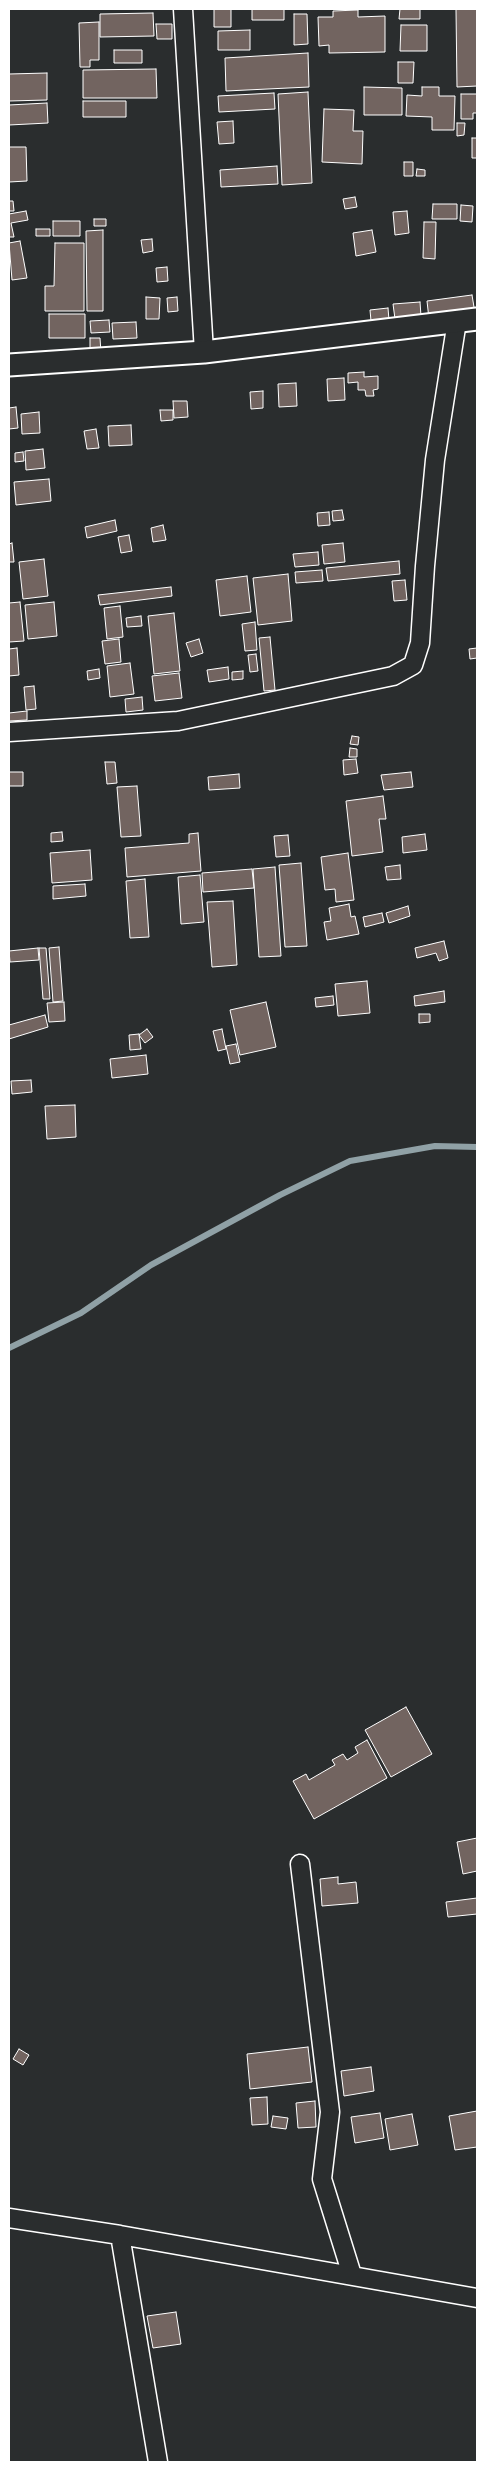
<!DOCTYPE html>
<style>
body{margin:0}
#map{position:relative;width:486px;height:2471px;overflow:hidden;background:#2a2d2e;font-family:"Patrick Hand",sans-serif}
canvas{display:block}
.frame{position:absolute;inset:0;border:10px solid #fff;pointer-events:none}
</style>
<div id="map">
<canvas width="486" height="2471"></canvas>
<div class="frame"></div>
</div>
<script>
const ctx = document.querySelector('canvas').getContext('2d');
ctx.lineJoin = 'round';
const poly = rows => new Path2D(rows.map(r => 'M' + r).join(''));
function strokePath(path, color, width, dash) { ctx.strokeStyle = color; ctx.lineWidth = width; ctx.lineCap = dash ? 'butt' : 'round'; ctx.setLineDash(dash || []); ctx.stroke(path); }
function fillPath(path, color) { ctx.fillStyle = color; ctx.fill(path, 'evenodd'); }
const stream = poly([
 [9,1348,81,1313,151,1265,280,1195,350,1161,435,1146,477,1147]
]);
const building = poly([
 [214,9,231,9,231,27,214,27,214,9],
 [252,9,284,9,284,20,252,20,252,9],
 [400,9,420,9,420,19,399,19,400,9],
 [456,9,477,9,477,86,457,87,456,9],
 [358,10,358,17,385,16,385,52,329,53,329,45,319,46,318,17,333,17,333,11,358,10],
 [153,13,154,36,100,37,100,14,153,13],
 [294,14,307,14,308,44,294,45,294,14],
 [99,22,99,60,90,60,90,67,80,67,79,23,99,22],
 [156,24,172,24,172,39,157,39,156,24],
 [401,25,427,25,427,51,400,51,401,25],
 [250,30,250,50,218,50,218,31,250,30],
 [114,50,142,50,142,63,114,63,114,50],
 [308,53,309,87,226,91,225,58,308,53],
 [398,62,414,62,413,83,398,83,398,62],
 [156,69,157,98,83,98,83,70,156,69],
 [47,73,47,100,9,101,9,74,47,73],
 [364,87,402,88,402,115,364,115,364,87],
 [422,87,439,87,439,96,455,96,454,130,432,130,432,117,406,116,407,95,422,96,422,87],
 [308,92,312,183,282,185,278,94,308,92],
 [274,93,275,109,219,112,218,96,274,93],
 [461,94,477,94,477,113,473,113,473,119,461,119,461,94],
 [83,101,126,101,126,117,83,117,83,101],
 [47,103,48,123,9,125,9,105,47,103],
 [324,109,354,110,353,131,363,131,362,164,322,162,324,109],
 [233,121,234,143,219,144,217,122,233,121],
 [457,123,465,123,464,135,457,136,457,123],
 [472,138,477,138,477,158,472,158,472,138],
 [9,147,26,147,27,181,9,182,9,147],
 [404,162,413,162,413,176,404,176,404,162],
 [277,166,278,184,221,187,220,170,277,166],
 [417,169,425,170,425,176,416,176,417,169],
 [355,197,357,207,345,209,343,199,355,197],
 [9,201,13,201,14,211,9,211,9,201],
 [433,204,457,204,457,219,432,219,433,204],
 [461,205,473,206,472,222,460,221,461,205],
 [26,211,28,220,11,223,14,237,9,237,9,214,26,211],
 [407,211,409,233,395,235,393,212,407,211],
 [94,219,106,219,106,226,94,226,94,219],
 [53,221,80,221,80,236,53,236,53,221],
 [424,222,436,222,435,259,423,258,424,222],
 [36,229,50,229,50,236,36,236,36,229],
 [103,230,103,311,87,311,86,231,103,230],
 [372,230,376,252,356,256,353,233,372,230],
 [152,239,153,251,143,253,141,240,152,239],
 [20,241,27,278,12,280,9,243,20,241],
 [55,243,84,243,84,311,45,311,45,286,54,286,55,243],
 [167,267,168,281,157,282,156,268,167,267],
 [472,295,475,313,429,319,427,301,472,295],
 [146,297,160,298,159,319,146,319,146,297],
 [177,297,178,311,168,312,167,298,177,297],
 [420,302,421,316,395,319,393,304,420,302],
 [388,308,389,320,371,321,370,310,388,308],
 [49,314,85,314,85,338,49,338,49,314],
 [109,320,110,332,91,333,90,321,109,320],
 [136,322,137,338,113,339,112,323,136,322],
 [90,338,100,338,101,353,90,353,90,338],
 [364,372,364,377,378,376,378,389,373,390,374,396,366,396,365,390,358,390,358,382,348,383,348,373,364,372],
 [344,378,345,400,328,401,327,379,344,378],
 [296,383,297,406,279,407,278,384,296,383],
 [263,391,263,408,251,409,250,392,263,391],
 [173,401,187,401,188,417,174,418,173,401],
 [16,407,18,428,9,429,9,408,16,407],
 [160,410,173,410,173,420,161,421,160,410],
 [39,412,40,433,22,434,21,414,39,412],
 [131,425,132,445,109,446,108,426,131,425],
 [96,429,99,448,87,449,84,431,96,429],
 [43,449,45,468,26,470,25,451,43,449],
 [23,452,24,461,15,462,15,453,23,452],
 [49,479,51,501,16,505,14,482,49,479],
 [342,510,344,520,333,521,332,511,342,510],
 [329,512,330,525,318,526,317,513,329,512],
 [115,520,117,531,87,538,85,527,115,520],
 [163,525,166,540,153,542,151,528,163,525],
 [129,535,132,551,121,553,118,537,129,535],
 [12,543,14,562,9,562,9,544,12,543],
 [343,543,345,562,324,564,322,545,343,543],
 [318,552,319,565,295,567,293,554,318,552],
 [44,559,48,596,23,599,19,562,44,559],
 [399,561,400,574,328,581,326,568,399,561],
 [322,570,323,581,296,583,295,572,322,570],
 [288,574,292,621,258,625,253,578,288,574],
 [247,576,251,612,220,616,216,580,247,576],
 [405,580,407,600,394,601,392,581,405,580],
 [171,587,172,596,100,605,98,595,171,587],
 [20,602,24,641,9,642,9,603,20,602],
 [54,602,57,636,28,639,25,605,54,602],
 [120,606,123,637,107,639,104,608,120,606],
 [174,613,180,671,154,674,148,616,174,613],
 [141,616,142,626,127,627,126,618,141,616],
 [255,622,257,650,245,651,242,624,255,622],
 [270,637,275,690,264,691,259,638,270,637],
 [119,639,121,662,105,664,102,641,119,639],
 [199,639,203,653,191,657,186,643,199,639],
 [17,648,19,675,9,676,9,649,17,648],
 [477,648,477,658,470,659,469,649,477,648],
 [256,654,258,671,250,672,248,655,256,654],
 [130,663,134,694,110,697,107,666,130,663],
 [228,667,229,679,209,682,207,670,228,667],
 [99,669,100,678,88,680,87,671,99,669],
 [243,671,243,679,232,680,232,672,243,671],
 [179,673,182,698,155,701,152,676,179,673],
 [34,686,36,709,26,710,24,687,34,686],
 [142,697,143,710,126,712,125,699,142,697],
 [27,711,27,720,9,721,9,713,27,711],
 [352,736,359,737,358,745,350,744,352,736],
 [350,748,357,749,357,757,349,757,350,748],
 [356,759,358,773,344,775,343,760,356,759],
 [105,762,115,762,117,783,107,784,105,762],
 [9,772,23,772,23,786,9,786,9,772],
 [411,772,413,787,384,790,381,775,411,772],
 [239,774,240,788,209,790,208,777,239,774],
 [137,786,141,836,121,837,117,787,137,786],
 [383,796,386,819,379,819,383,852,352,856,346,801,383,796],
 [62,832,63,841,51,842,51,833,62,832],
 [198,833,201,871,127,877,125,848,189,843,189,834,198,833],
 [425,834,427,850,403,853,402,837,425,834],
 [288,835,290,856,276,857,274,836,288,835],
 [90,850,92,880,52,883,50,853,90,850],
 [348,853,354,900,336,902,335,889,325,890,321,857,348,853],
 [301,863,307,946,285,947,279,865,301,863],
 [400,865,401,879,387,880,385,867,400,865],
 [275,867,281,956,259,957,253,869,275,867],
 [252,869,254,888,203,892,202,873,252,869],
 [200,875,204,922,181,924,178,877,200,875],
 [145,879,149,937,130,938,126,881,145,879],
 [85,884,86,896,53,899,53,886,85,884],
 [233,901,237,965,212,967,207,902,233,901],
 [349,904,351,917,355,916,359,934,327,940,324,922,331,921,329,908,349,904],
 [408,906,410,916,389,923,386,913,408,906],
 [382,913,384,922,365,927,363,917,382,913],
 [444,941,448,958,439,961,436,953,417,958,415,948,444,941],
 [59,947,63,1001,53,1002,49,948,59,947],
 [38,948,39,960,10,962,9,951,38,948],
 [39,948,46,948,50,999,43,999,39,948],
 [367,981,370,1013,338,1016,335,984,367,981],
 [444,991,445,1002,415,1006,414,996,444,991],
 [333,996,334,1005,316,1007,315,998,333,996],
 [64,1002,65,1021,49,1022,47,1003,64,1002],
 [266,1002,276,1047,240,1055,230,1010,266,1002],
 [419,1014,430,1014,430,1022,419,1023,419,1014],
 [45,1015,48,1027,9,1039,9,1025,45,1015],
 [147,1029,153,1037,145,1043,139,1035,147,1029],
 [222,1029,226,1049,218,1051,213,1031,222,1029],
 [139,1034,141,1049,130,1050,129,1035,139,1034],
 [236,1044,240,1062,230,1064,226,1046,236,1044],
 [146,1055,148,1074,112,1078,110,1059,146,1055],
 [31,1080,32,1092,12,1094,11,1081,31,1080],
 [75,1105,76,1137,47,1139,45,1106,75,1105],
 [406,1707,432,1754,391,1777,365,1730,406,1707],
 [367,1740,387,1778,314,1819,293,1781,306,1774,309,1780,335,1765,332,1760,343,1754,347,1760,358,1753,355,1747,367,1740],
 [477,1838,477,1871,463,1874,457,1842,477,1838],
 [338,1877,338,1884,356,1882,358,1903,322,1906,320,1879,338,1877],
 [477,1898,477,1914,448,1917,446,1902,477,1898],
 [308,2047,312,2082,250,2089,247,2054,308,2047],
 [19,2049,29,2055,23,2065,13,2059,19,2049],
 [371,2067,374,2091,344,2096,341,2071,371,2067],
 [267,2097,268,2124,252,2125,250,2098,267,2097],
 [315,2101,316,2127,298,2128,296,2103,315,2101],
 [477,2111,477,2147,455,2150,449,2116,477,2111],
 [380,2113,384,2138,355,2143,351,2117,380,2113],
 [412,2114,418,2145,390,2150,385,2119,412,2114],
 [273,2116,288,2118,286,2129,271,2127,273,2116],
 [176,2312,181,2344,153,2348,147,2316,176,2312]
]);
const minor = poly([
 [183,9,204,352],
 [9,732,178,721,393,676,413,665,420,643,425,566,435,460,457,321],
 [300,1864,330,2112,322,2179,352,2275],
 [9,2218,120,2235,477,2298],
 [120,2235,158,2462]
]);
const tertiary = poly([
 [9,365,204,352,477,319]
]);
strokePath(stream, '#90a1a6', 6);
fillPath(building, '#726460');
strokePath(building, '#fff', 1);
strokePath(minor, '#fff', 21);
strokePath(tertiary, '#fff', 25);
strokePath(minor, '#2a2d2e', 18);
strokePath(tertiary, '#2a2d2e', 21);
</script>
